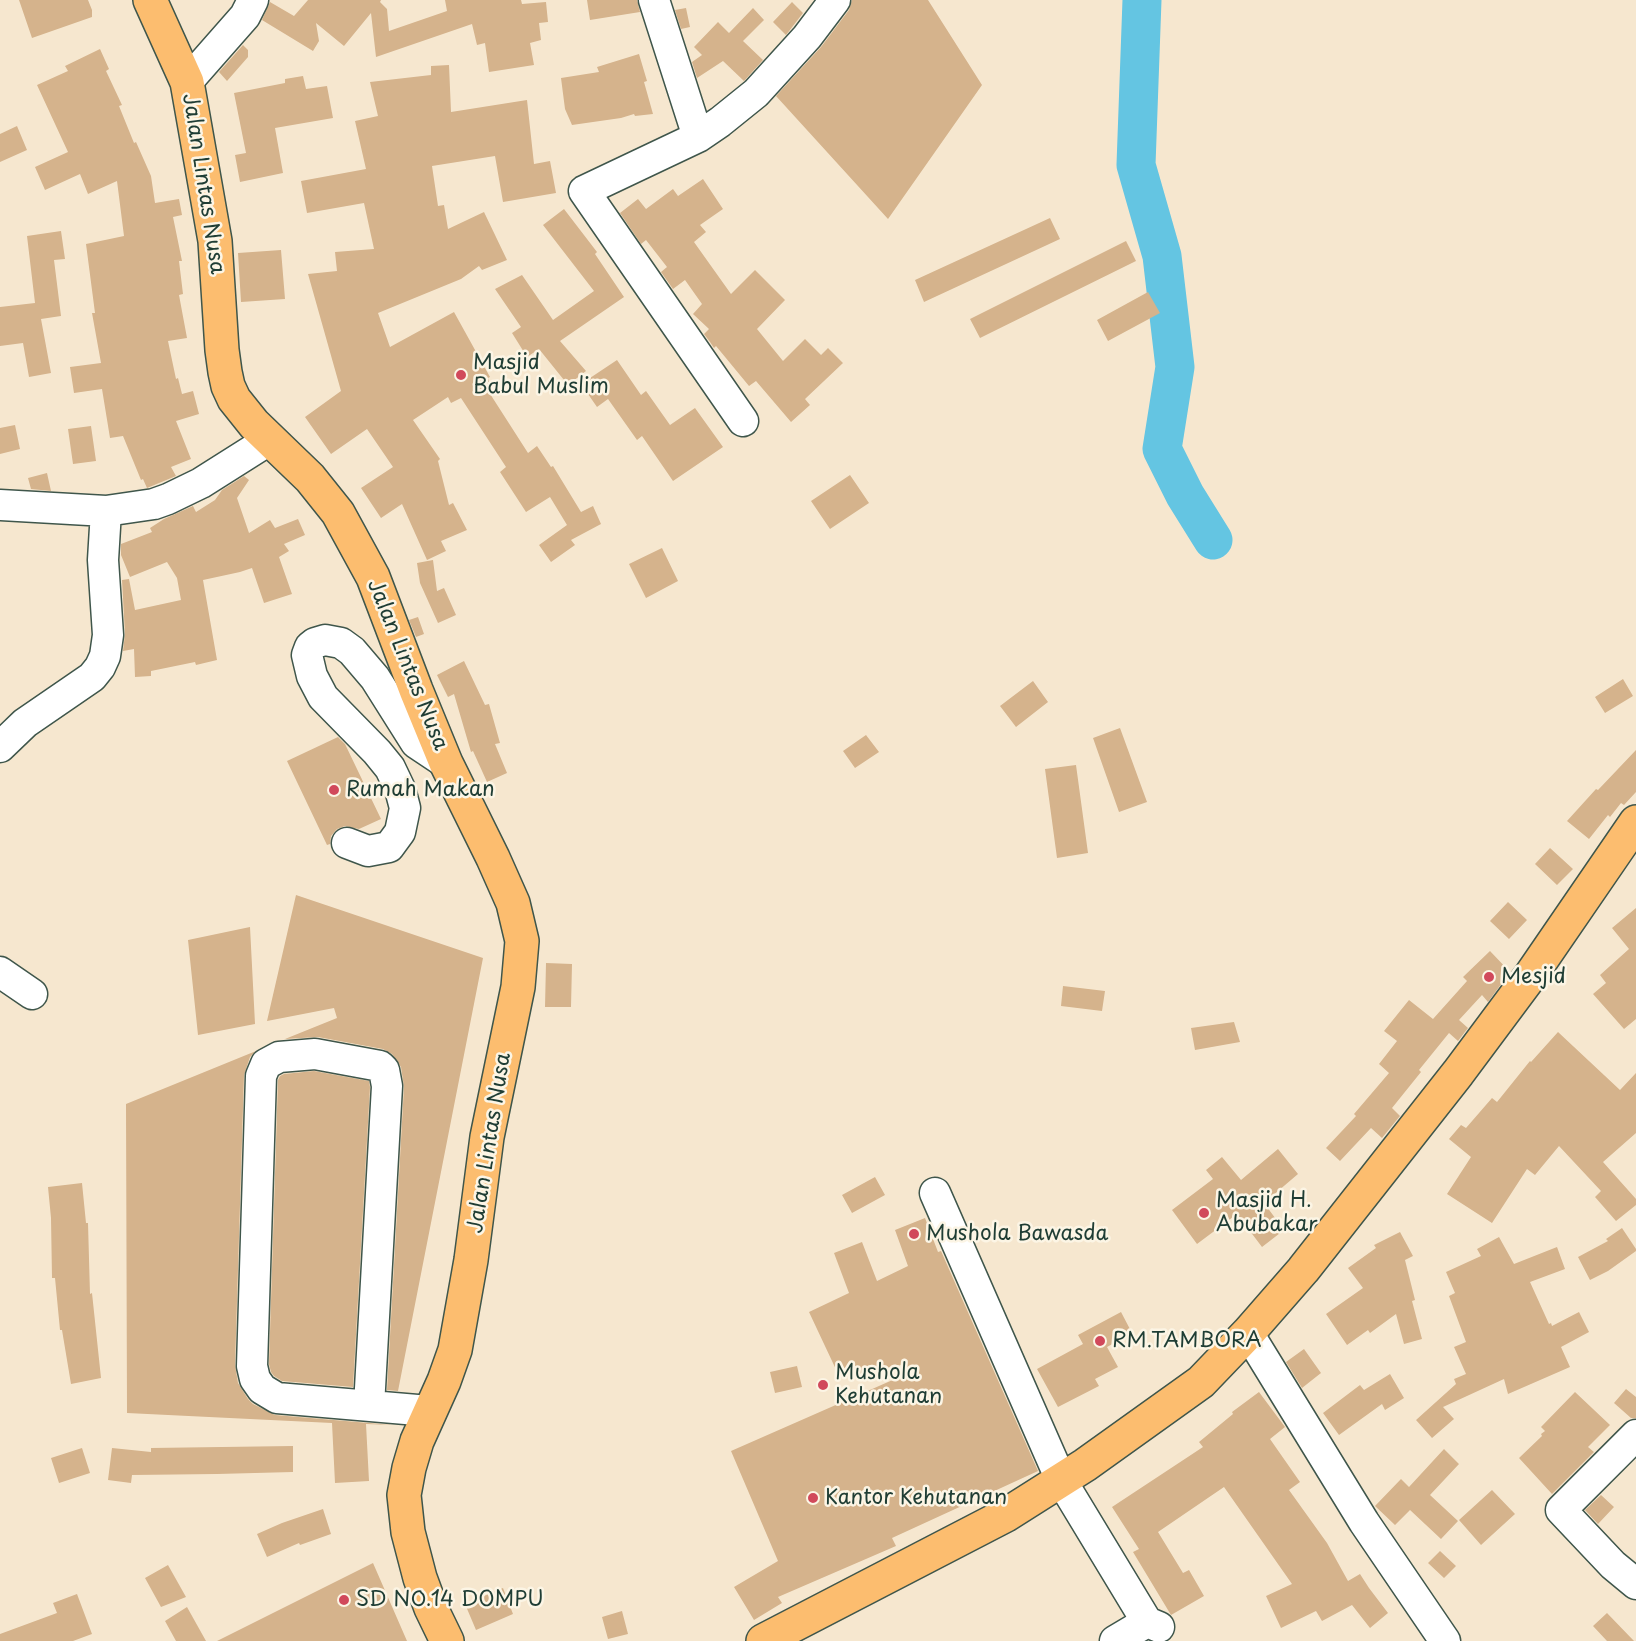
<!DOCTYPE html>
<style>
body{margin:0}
canvas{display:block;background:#f6e7cf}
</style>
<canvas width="1636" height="1641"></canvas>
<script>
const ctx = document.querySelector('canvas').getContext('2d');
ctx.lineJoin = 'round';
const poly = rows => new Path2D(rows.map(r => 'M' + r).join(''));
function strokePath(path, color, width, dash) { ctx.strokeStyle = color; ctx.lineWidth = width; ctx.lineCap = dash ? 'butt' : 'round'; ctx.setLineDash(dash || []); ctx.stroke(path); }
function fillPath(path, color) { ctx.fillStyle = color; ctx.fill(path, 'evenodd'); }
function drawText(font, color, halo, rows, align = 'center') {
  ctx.font = font + ' "Playpen Sans",sans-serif'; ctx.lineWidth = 5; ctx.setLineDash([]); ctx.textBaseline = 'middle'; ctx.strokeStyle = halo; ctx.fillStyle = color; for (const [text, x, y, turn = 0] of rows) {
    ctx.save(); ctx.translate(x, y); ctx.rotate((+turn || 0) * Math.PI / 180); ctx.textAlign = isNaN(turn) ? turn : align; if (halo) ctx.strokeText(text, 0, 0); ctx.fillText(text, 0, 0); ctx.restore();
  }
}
const river = poly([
 [1142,0,1136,165,1162,256,1175,367,1162,449,1185,495,1213,540]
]);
const building = poly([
 [19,0,88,0,92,10,92,17,32,38],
 [308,0,381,0,380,2,387,9,389,31,447,11,445,0,521,0,522,4,546,2,548,22,539,23,541,40,530,43,534,65,489,72,485,43,477,45,472,24,376,57,371,13,344,46,316,23,319,41,313,51,262,20,270,2,294,16],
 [587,0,637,0,640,12,590,20],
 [852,0,928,0,982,85,888,219,776,96,821,47,849,10],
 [792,2,803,13,786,35,773,22],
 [686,8,690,27,681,29,675,10],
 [753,8,764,20,743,41,763,60,744,81,723,61,697,78,692,62,702,55,694,47,718,22,729,33],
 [243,45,248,50,248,57,227,81,219,72],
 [100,49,109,69,106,71,122,105,119,106,134,143,136,142,151,176,155,203,179,199,182,215,173,217,182,261,179,261,183,294,179,295,187,338,168,341,176,379,178,378,182,394,193,391,199,414,176,421,191,459,171,467,176,476,147,488,143,479,141,480,123,436,110,438,102,389,74,393,70,367,101,363,92,313,95,313,86,244,124,236,117,181,88,194,80,174,45,190,35,167,68,152,37,85,68,71,65,66],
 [639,54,647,81,644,82,653,114,635,116,634,114,621,118,572,125,565,109,561,78,599,72,597,67],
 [449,65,451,112,527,100,534,164,550,161,556,193,503,202,495,156,432,166,438,206,444,205,448,229,484,212,507,260,482,270,479,266,461,279,378,313,390,347,454,312,490,377,488,378,490,383,485,386,528,453,537,446,551,467,553,466,581,512,593,506,601,524,571,540,575,545,551,562,539,545,567,525,550,497,526,512,500,472,506,467,461,398,451,403,448,397,413,420,440,459,438,461,449,505,453,503,467,530,441,541,446,551,427,560,402,504,381,518,361,488,393,467,367,429,331,454,305,417,341,391,308,274,337,271,335,252,374,249,364,203,307,213,301,181,366,169,355,121,378,116,370,82,431,75,431,66],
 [303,76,306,89,327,86,333,118,275,128,283,173,240,182,235,155,246,153,234,93,285,83,285,79],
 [17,126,27,150,0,162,0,134],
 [703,179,723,209,700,225,706,232,694,242,731,294,755,270,785,300,757,329,783,361,805,339,821,355,828,348,843,363,805,399,810,405,791,422,756,381,749,386,716,346,714,348,710,342,704,334,709,329,693,314,702,304,685,280,673,289,661,272,667,267,646,240,641,244,620,213,638,199,646,209,673,189,678,196],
 [564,209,597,252,595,254,624,297,560,341,586,371,568,385,539,349,527,357,512,333,521,327,495,289,522,275,553,320,594,291,543,225],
 [1050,218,1060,239,924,302,915,280],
 [61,231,65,259,54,260,61,316,41,319,51,373,29,377,23,343,0,346,0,307,35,303,27,236],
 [1126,241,1136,261,980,338,970,319],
 [281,250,285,299,241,302,238,253],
 [1148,292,1160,313,1108,341,1097,320],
 [617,360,641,395,646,391,670,425,695,408,723,447,673,481,642,436,637,440,608,399,597,407,581,384],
 [15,425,20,449,0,454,0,428],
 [91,426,96,461,73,464,68,429],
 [47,473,51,491,31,489,28,478],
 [850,475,869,503,830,529,811,501],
 [244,476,249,480,237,498,249,533,270,520,275,528,298,519,305,535,284,544,289,551,279,557,292,594,264,603,252,568,240,572,203,580,217,660,196,665,195,662,151,671,151,676,135,677,134,649,123,651,125,634,122,580,129,579,135,610,181,600,177,578,167,562,130,577,121,555,121,544,152,532,150,528,164,519,193,506,196,512,215,500,222,490],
 [662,548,678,581,646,598,629,564],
 [433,560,437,591,444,588,456,615,438,623,420,583,417,563],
 [418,617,424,634,416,637,409,620],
 [464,661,485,705,489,704,500,743,495,744,507,773,487,782,473,751,471,752,454,694,448,697,437,675],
 [1623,679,1633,696,1605,713,1595,697],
 [1033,681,1048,702,1016,727,1000,706],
 [1120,728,1147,802,1119,812,1093,738],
 [866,735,879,752,855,768,843,751],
 [338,737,345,744,381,819,359,829,345,826,337,829,331,836,330,844,327,845,287,761],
 [1636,750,1636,792,1624,805,1621,803,1610,817,1608,815,1589,839,1567,821,1596,789,1598,790],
 [1076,765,1088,853,1057,858,1045,769],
 [1550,848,1573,869,1557,885,1535,864],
 [296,895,483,958,398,1391,387,1390,404,1087,401,1067,392,1054,383,1049,318,1037,285,1039,337,1018,334,1008,267,1021],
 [1508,902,1527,920,1509,939,1490,921],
 [1636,908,1636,1019,1624,1029,1593,994,1606,983,1600,975,1629,949,1612,928],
 [250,927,255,1024,198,1035,188,940],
 [1490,951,1510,972,1488,1002,1482,995,1459,1020,1468,1028,1458,1041,1449,1033,1419,1070,1421,1072,1392,1108,1400,1116,1382,1138,1371,1128,1340,1161,1326,1148,1356,1116,1354,1114,1389,1073,1379,1064,1397,1041,1384,1031,1409,1000,1433,1019,1467,981,1463,977],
 [546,963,572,964,571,1007,545,1007],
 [1063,986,1105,991,1102,1011,1061,1006],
 [1234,1022,1240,1042,1195,1050,1191,1028],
 [1558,1032,1620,1090,1636,1073,1636,1133,1603,1162,1636,1199,1636,1205,1616,1221,1595,1197,1601,1191,1559,1146,1535,1175,1527,1169,1492,1223,1447,1194,1471,1157,1449,1139,1461,1125,1466,1128,1492,1098,1497,1102,1530,1061,1531,1062],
 [256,1051,250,1057,244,1075,235,1365,238,1383,248,1399,253,1404,275,1415,392,1425,366,1424,369,1481,335,1483,332,1423,127,1413,126,1104],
 [314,1071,369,1081,370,1087,353,1387,282,1381,274,1376,271,1372,269,1364,278,1080,280,1076,284,1074],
 [1278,1149,1298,1174,1264,1203,1284,1230,1262,1247,1237,1214,1197,1244,1172,1210,1213,1179,1206,1170,1222,1157,1241,1180],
 [875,1177,885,1195,852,1213,842,1195],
 [82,1183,86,1223,88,1223,90,1294,92,1293,101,1378,71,1384,62,1330,60,1330,55,1278,52,1278,51,1218,48,1187],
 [925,1218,938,1252,941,1251,1038,1471,892,1538,896,1546,778,1597,782,1603,754,1620,734,1587,778,1561,731,1451,904,1375,901,1365,840,1378,809,1312,849,1293,834,1253,862,1242,877,1281,908,1266,895,1230],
 [1622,1228,1636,1249,1636,1251,1608,1271,1590,1280,1578,1257,1608,1241,1606,1239],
 [1400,1232,1413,1256,1405,1260,1415,1300,1412,1301,1422,1339,1404,1344,1396,1314,1370,1333,1368,1330,1347,1345,1326,1314,1363,1288,1348,1268,1376,1248,1374,1245],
 [1499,1237,1514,1264,1557,1247,1565,1269,1530,1282,1549,1324,1551,1323,1552,1326,1579,1312,1589,1332,1561,1347,1570,1367,1508,1394,1504,1379,1443,1407,1454,1419,1432,1438,1416,1420,1456,1384,1454,1379,1466,1374,1454,1347,1466,1342,1449,1296,1455,1293,1446,1272,1481,1256,1477,1249],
 [1121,1312,1132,1333,1107,1347,1118,1367,1095,1379,1099,1386,1058,1407,1037,1369,1083,1344,1078,1335],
 [1304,1349,1321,1373,1302,1388,1286,1362],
 [797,1366,802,1387,775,1393,770,1372],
 [1390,1374,1404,1398,1385,1410,1382,1404,1339,1435,1323,1413,1360,1385,1364,1390],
 [1626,1389,1636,1397,1636,1418,1631,1418,1614,1403],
 [1259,1392,1285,1427,1270,1439,1300,1482,1289,1490,1327,1543,1348,1581,1360,1574,1369,1588,1388,1613,1370,1628,1352,1605,1322,1621,1316,1611,1281,1628,1266,1596,1292,1584,1224,1487,1158,1532,1183,1573,1189,1570,1204,1596,1171,1615,1133,1552,1139,1549,1112,1507,1203,1447,1199,1442,1233,1414,1232,1412],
 [1575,1392,1610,1425,1588,1447,1594,1452,1552,1494,1519,1458,1542,1436,1541,1434,1545,1431,1541,1427],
 [293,1446,293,1472,217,1474,132,1475,131,1483,108,1480,112,1448,151,1452,151,1448],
 [82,1448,90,1473,59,1483,51,1458],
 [1444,1449,1459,1464,1430,1495,1458,1521,1441,1539,1410,1510,1395,1525,1375,1506,1401,1479,1409,1487],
 [1492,1490,1515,1514,1481,1545,1459,1520],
 [1601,1495,1614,1507,1598,1524,1585,1510],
 [323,1509,331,1534,300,1545,299,1543,267,1557,257,1534,282,1523],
 [1440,1551,1456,1566,1444,1578,1428,1563],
 [373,1563,407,1641,217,1641],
 [168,1565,186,1597,161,1607,145,1578],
 [503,1588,513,1614,476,1630,465,1604],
 [77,1594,92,1634,73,1641,0,1641,0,1634,57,1613,53,1603],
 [187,1607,206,1641,176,1641,165,1621],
 [622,1611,628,1634,608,1639,602,1617],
 [1607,1613,1634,1641,1607,1641,1593,1626]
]);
const minor = poly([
 [654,0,698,137],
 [187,82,245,16,253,0],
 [743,421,584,191,698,137,720,122,756,93,807,37,835,0],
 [0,505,106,511],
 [0,747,25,723,92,677,100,667,105,656,108,635,103,560,106,511,154,504,168,499,201,483,269,440],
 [347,843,368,851,389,847,400,832,405,808,400,789,390,768,377,752,323,697,312,676,307,655,310,647,315,643,325,640,341,643,352,651,375,678,416,743,446,763],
 [0,972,32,994],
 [935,1193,1061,1480,1147,1622,1159,1627],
 [1248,1333,1364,1522,1445,1641],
 [369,1406,387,1086,384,1070,380,1066,315,1054,279,1057,266,1064,261,1076,252,1366,255,1379,262,1389,277,1398,429,1411],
 [1636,1435,1561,1510,1613,1565,1636,1584],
 [1115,1641,1147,1622]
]);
const highway = poly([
 [150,0,187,82,215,241,222,350,225,372,228,386,234,399,254,424,310,478,338,513,373,577,416,690,446,763,493,858,513,903,522,941,518,987,487,1137,471,1260,455,1350,444,1381,417,1441,409,1468,404,1495,408,1532,420,1578,431,1608,447,1641],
 [763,1641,1006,1515,1085,1465,1201,1382,1248,1333,1303,1270,1458,1073,1531,975,1636,822]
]);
const markers = [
 [461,375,6,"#d1495b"],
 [334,790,6,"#d1495b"],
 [1489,977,6,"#d1495b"],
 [1204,1213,6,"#d1495b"],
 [914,1234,6,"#d1495b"],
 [1100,1341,6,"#d1495b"],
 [823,1385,6,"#d1495b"],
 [813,1498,6,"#d1495b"],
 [344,1600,6,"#d1495b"]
];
const streetNames = [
 ["Jalan Lintas Nusa",203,184,81],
 ["Jalan Lintas Nusa",407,665,68],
 ["Jalan Lintas Nusa",490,1143,-81]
];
const poiNames = [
 ["Masjid",473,363],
 ["Babul Muslim",473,387],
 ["Rumah Makan",346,790],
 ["Mesjid",1501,977],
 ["Masjid H.",1216,1201],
 ["Abubakar",1216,1225],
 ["Mushola Bawasda",926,1234],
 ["RM.TAMBORA",1112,1341],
 ["Mushola",835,1373],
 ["Kehutanan",835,1397],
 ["Kantor Kehutanan",825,1498],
 ["SD NO.14 DOMPU",356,1600]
];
strokePath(river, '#64c5e2', 39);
fillPath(building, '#d5b38c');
strokePath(minor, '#3f564b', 33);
strokePath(highway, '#3f564b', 36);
strokePath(minor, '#fff', 30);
strokePath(highway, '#fcbd6f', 33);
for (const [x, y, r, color] of markers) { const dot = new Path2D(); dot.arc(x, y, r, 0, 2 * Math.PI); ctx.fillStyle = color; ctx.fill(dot); strokePath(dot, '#fcf5e5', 2); }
drawText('21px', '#1f3d34', '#fcf5e5', streetNames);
drawText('21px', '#1f3d34', '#fcf5e5', poiNames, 'left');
</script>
